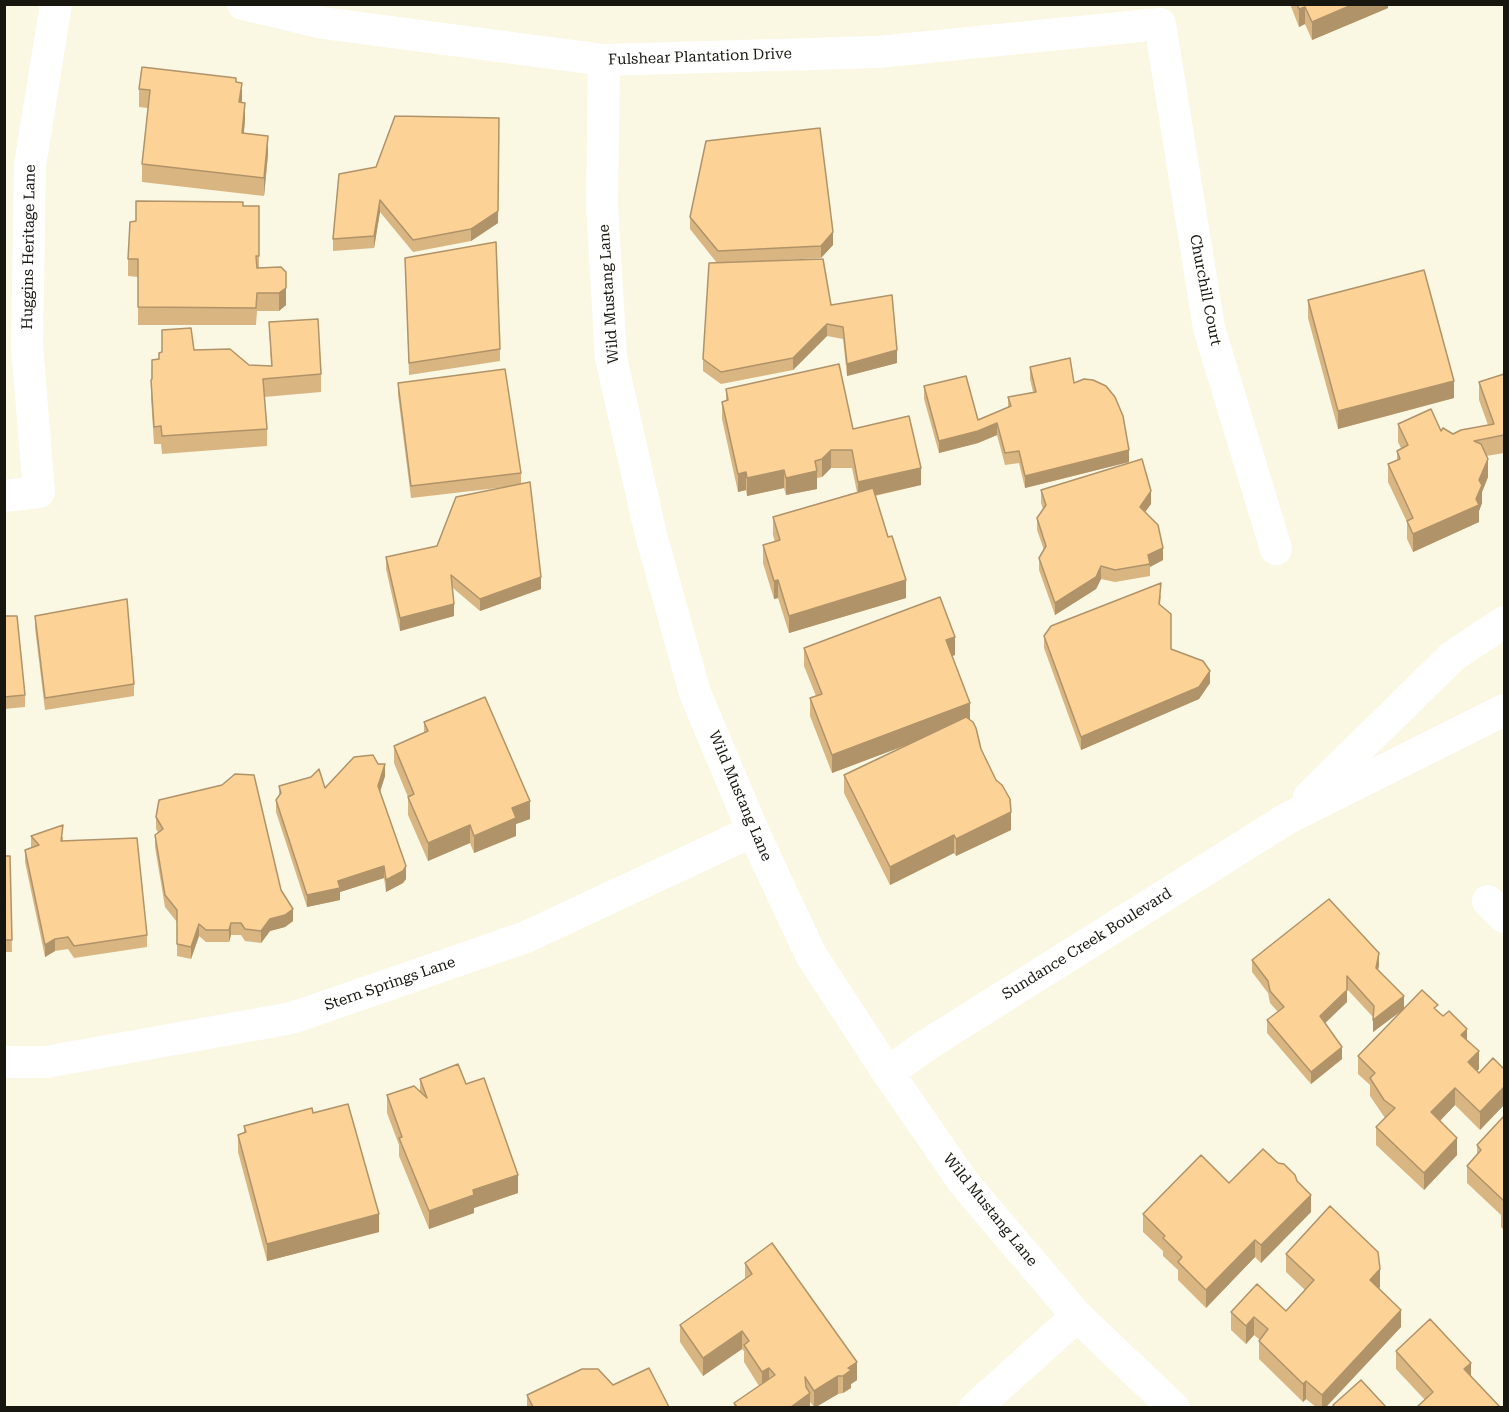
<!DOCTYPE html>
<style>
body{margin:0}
#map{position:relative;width:1509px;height:1412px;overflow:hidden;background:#faf7e3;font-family:"Roboto Serif",serif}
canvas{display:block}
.frame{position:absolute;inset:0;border:6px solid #17160f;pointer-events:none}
</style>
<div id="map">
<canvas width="1509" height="1412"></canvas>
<div class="frame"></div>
</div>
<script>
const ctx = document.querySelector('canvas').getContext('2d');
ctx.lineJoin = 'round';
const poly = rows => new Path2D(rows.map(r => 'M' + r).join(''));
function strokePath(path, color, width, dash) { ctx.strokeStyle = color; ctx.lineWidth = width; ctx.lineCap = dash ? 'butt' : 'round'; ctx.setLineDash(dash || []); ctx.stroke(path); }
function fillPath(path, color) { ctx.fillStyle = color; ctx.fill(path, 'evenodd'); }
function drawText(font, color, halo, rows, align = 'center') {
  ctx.font = font + ' "Roboto Serif",serif'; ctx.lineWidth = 4.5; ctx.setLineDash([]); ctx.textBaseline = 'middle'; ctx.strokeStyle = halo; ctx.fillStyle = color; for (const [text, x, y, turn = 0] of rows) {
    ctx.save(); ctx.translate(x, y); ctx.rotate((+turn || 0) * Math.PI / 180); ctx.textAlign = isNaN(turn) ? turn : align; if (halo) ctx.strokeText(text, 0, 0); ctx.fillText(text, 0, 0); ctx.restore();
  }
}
const minor = poly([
 [243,4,323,23,604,60,878,52,1160,24,1209,328,1276,549],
 [604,60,602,204,611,358,651,535,695,693,753,831,811,955,888,1073,964,1183,1077,1316,1174,1408],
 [4,496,39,492,27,346,30,165,56,4],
 [1309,797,1453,656,1504,622],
 [1488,901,1504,917],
 [4,1062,46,1062,292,1018,526,937,753,831],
 [888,1073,925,1046,1288,818,1504,710],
 [975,1408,1077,1316]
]);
const wall = poly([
 [1290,4,1388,4,1388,8,1312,40,1305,24,1299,27],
 [236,82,245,120,244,133,268,154,264,196,142,182,142,164,148,108,139,107,139,89],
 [339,174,498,223,471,241,413,252,380,212,374,248,333,251,333,239],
 [243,206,259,206,259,268,281,267,286,305,279,311,257,311,256,325,138,325,138,277,128,276,128,259],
 [690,217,833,245,821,258,783,260,831,305,897,363,847,376,843,339,827,336,793,370,721,384,703,371,703,359,717,263,690,229],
 [405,258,500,349,500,361,409,375],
 [1308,300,1454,398,1338,429,1308,318],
 [269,322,321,374,321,392,264,397,267,429,267,446,162,454,161,444,154,444,151,398,152,360,194,350,249,365,271,366],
 [1030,367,1074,383,1129,462,1025,488,1019,463,1005,465,997,435,978,443,939,453,924,399,924,386,978,420,1008,407,1008,397,1033,392,1030,379],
 [1504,374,1504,453,1486,456,1488,477,1482,492,1482,503,1479,511,1479,522,1413,552,1407,539,1407,522,1388,482,1388,464,1397,461,1397,451,1401,448,1398,442,1398,424,1441,431,1453,434,1488,425,1479,400,1479,382],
 [398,383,521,473,521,484,541,589,480,611,453,588,454,616,400,631,386,569,386,557,437,546,506,487,411,498,398,395],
 [726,389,853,429,921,485,875,496,906,598,789,633,778,598,774,599,763,563,763,545,775,542,773,535,773,517,857,492,852,468,831,468,822,477,817,478,817,489,786,495,784,488,747,496,746,490,738,492,722,419,722,402,726,401],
 [1041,490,1151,504,1145,512,1163,560,1150,567,1150,576,1115,582,1101,579,1096,589,1055,615,1039,570,1039,558,1044,550,1037,530,1037,518,1043,509,1041,503],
 [1161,595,1160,605,1171,649,1210,683,1199,699,1081,750,1044,648,1044,636],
 [4,616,25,695,25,707,4,709],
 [35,616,134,684,134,696,45,710,35,628],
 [804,648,955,655,952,656,970,720,1011,830,956,856,954,853,890,885,844,793,844,775,917,741,832,773,810,716,810,698,816,696,804,666],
 [424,722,530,819,516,824,516,836,474,853,470,843,428,861,408,815,408,797,394,763,394,746,424,733],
 [385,776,380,792,406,879,403,883,386,892,384,878,340,892,340,900,307,907,276,812,276,800,279,796,279,786,325,788],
 [156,817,281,890,293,921,285,927,270,931,261,943,245,941,241,935,231,935,229,942,206,942,199,936,191,959,177,956,177,922,165,907,155,847,155,835,158,832,156,829],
 [31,836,63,837,63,841,147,935,147,947,74,958,68,949,55,951,45,957,25,862,25,850,31,848],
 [4,856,10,856,12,952,4,952],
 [1252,960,1379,965,1378,970,1404,1008,1438,1011,1467,1040,1479,1069,1477,1071,1479,1073,1504,1069,1504,1105,1480,1130,1455,1105,1440,1121,1457,1155,1424,1190,1376,1145,1376,1127,1385,1118,1370,1096,1370,1085,1358,1074,1358,1056,1402,1010,1373,1032,1373,1017,1347,989,1347,1002,1325,1023,1342,1059,1311,1084,1267,1033,1267,1020,1278,1012,1270,1003,1268,993,1252,972],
 [420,1079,466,1084,518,1193,474,1208,474,1213,429,1229,399,1156,399,1145,387,1113,387,1095,420,1092],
 [313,1113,379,1232,267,1261,238,1152,238,1135,244,1133,244,1126],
 [1504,1116,1504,1230,1501,1227,1501,1215,1467,1183,1467,1166,1477,1155,1477,1145],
 [1297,1181,1311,1212,1261,1263,1255,1257,1206,1308,1178,1280,1178,1270,1163,1256,1163,1251,1143,1232,1143,1214,1229,1183],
 [1286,1254,1380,1287,1379,1288,1401,1327,1326,1407,1316,1407,1306,1399,1303,1402,1259,1359,1259,1341,1260,1340,1254,1335,1246,1344,1231,1330,1231,1312,1286,1311,1305,1290,1286,1272],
 [745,1263,857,1380,851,1384,851,1388,843,1393,838,1394,816,1407,814,1407,810,1402,810,1407,734,1407,734,1403,759,1386,744,1362,744,1351,742,1349,703,1376,680,1342,680,1325,745,1279],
 [1396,1351,1471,1377,1425,1400,1396,1369],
 [613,1385,669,1407,527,1407,527,1395]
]);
const shadedWall = poly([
 [1354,4,1388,4,1388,8,1312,40,1312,22],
 [1305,7,1305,24,1299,27,1299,9],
 [242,83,242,100,239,120,239,102],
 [245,103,245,120,242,150,242,133],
 [499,118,498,223,471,241,471,229],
 [268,136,268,154,264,196,264,178],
 [380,200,380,212,374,248,374,236],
 [833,232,833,245,821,258,821,246],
 [286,272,286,305,279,311,279,293],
 [827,324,827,336,793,370,793,358],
 [897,350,897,363,847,376,847,364],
 [1454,381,1454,398,1338,429,1338,411],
 [997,423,997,435,978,443,939,453,939,441],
 [1503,435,1504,435,1504,453,1503,453],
 [831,450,831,468,822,477,822,459],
 [1129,450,1129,462,1025,488,1025,476],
 [1488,459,1488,477,1482,492,1482,503,1479,511,1479,522,1413,552,1413,534,1476,499,1479,480],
 [921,468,921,485,858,499,858,482],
 [784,470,784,488,747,496,747,478],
 [817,471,817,489,786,495,786,478],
 [746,472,746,490,738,492,738,474],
 [1151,491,1151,504,1140,519,1140,507],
 [1163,548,1163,560,1150,567,1148,555],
 [1101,566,1101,579,1096,589,1055,615,1055,603],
 [541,577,541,589,480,611,480,599],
 [778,580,778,598,774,599,774,581],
 [906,580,906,598,789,633,789,616],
 [454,604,454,616,400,631,400,618],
 [955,637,955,655,946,658,946,640],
 [1210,671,1210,683,1199,699,1081,750,1081,737],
 [970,703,970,721,832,773,832,755],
 [385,764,385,776,378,798,378,786],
 [530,801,530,819,516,824,516,836,474,853,474,836,512,808],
 [1011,812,1011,830,956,856,956,839],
 [470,825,470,843,428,861,428,843],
 [954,835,954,853,890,885,890,867],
 [384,866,384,878,340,892,340,900,307,907,307,895,338,881],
 [406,866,406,879,403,883,386,892,386,880],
 [293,909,293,921,285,927,270,931,261,943,261,931,270,919],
 [231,923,231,935,229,942,229,930],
 [199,924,199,936,191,959,191,947],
 [55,939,55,951,45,957,45,945],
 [1379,953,1379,965,1376,980,1376,968],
 [1347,990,1347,1002,1320,1028,1320,1016],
 [1404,996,1404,1009,1373,1032,1373,1020],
 [1467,1029,1467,1047,1461,1035],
 [1342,1047,1342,1059,1311,1084,1311,1072],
 [1479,1051,1479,1069,1468,1080,1468,1062],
 [1504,1087,1504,1105,1480,1130,1480,1112],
 [1455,1088,1455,1105,1431,1130,1431,1112],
 [1457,1138,1457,1155,1424,1190,1424,1173],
 [518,1175,518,1193,474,1208,474,1213,429,1229,429,1211,473,1190],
 [1311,1195,1311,1212,1261,1263,1261,1245],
 [379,1214,379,1232,267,1261,267,1244],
 [1255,1240,1255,1257,1206,1308,1206,1290],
 [1380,1269,1380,1287,1370,1297,1370,1280],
 [1401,1310,1401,1327,1326,1407,1322,1407,1322,1395],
 [1254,1317,1254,1335,1246,1344,1246,1326],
 [742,1331,742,1349,703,1376,703,1358],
 [857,1362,857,1380,851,1384,851,1388,843,1393,843,1376,848,1368],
 [1471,1363,1471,1381,1464,1369],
 [769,1368,769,1385,762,1390,762,1372],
 [838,1376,838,1394,816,1407,814,1407,814,1391],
 [1306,1381,1306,1399,1303,1402,1303,1384],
 [810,1393,810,1407,791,1407]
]);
const building = poly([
 [1297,4,1354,4,1312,22,1305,7,1299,9,1297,4],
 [142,67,236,78,236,82,242,83,239,102,245,103,242,133,268,136,264,178,142,164,150,90,139,89,142,67],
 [395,116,499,118,498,211,471,229,413,240,380,200,374,236,333,239,339,174,376,167,395,116],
 [820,128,833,232,821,246,718,251,690,217,706,141,820,128],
 [136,201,243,202,243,206,259,206,259,256,256,256,257,268,281,267,286,272,286,288,279,293,257,293,256,308,138,307,138,259,128,259,130,222,136,221,136,201],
 [496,242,500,349,409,363,405,258,496,242],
 [823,259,831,305,892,295,897,350,847,364,843,327,827,324,793,358,721,372,703,359,709,263,823,259],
 [1424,270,1454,381,1338,411,1308,300,1424,270],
 [318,319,321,374,263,379,267,429,162,436,161,426,154,427,151,380,152,379,152,360,159,359,159,353,162,352,162,330,191,328,194,350,230,349,249,365,272,366,269,322,318,319],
 [1070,358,1074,383,1084,379,1093,380,1106,386,1115,397,1123,416,1129,450,1025,476,1019,451,1005,453,997,423,978,431,939,441,924,386,966,376,978,420,1011,406,1008,397,1036,392,1030,367,1070,358],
 [839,364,853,429,909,416,921,468,858,482,852,450,831,450,822,459,815,461,817,471,786,478,784,470,747,478,746,472,738,474,722,402,728,400,726,389,839,364],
 [505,369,521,473,411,486,398,383,505,369],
 [1504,374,1504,435,1474,441,1481,444,1488,459,1479,480,1482,485,1476,499,1479,505,1413,534,1407,521,1413,518,1388,464,1400,459,1397,451,1408,445,1398,424,1431,409,1441,431,1443,428,1453,434,1461,430,1494,424,1479,382,1504,374],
 [1142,459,1151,491,1140,507,1158,525,1163,548,1148,555,1150,564,1115,570,1101,566,1096,577,1055,603,1039,558,1046,546,1037,518,1046,505,1041,490,1142,459],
 [530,482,541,577,480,599,451,575,454,604,400,618,386,557,437,546,456,497,530,482],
 [873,488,888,537,892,536,906,580,789,616,778,580,774,581,763,545,780,540,773,517,873,488],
 [1161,583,1159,604,1171,614,1171,649,1203,661,1210,671,1199,687,1081,737,1044,636,1051,626,1161,583],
 [940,597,955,637,946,640,970,703,832,755,810,698,822,694,804,648,940,597],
 [127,599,134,684,45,698,35,616,127,599],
 [4,616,17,616,25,695,4,697,4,616],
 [485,697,530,801,512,808,516,818,474,836,470,825,428,843,408,797,414,794,394,746,428,731,424,722,485,697],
 [966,717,973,722,976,728,981,749,996,780,1002,785,1010,799,1011,812,956,839,954,835,890,867,844,775,966,717],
 [373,755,378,764,385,764,378,786,406,866,403,871,386,880,384,866,338,881,340,888,307,895,276,800,281,793,279,786,311,777,319,769,325,788,354,757,373,755],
 [235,774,254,775,281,890,293,909,285,915,270,919,261,931,245,929,241,923,231,923,229,930,206,930,199,924,191,947,177,944,177,910,165,895,155,835,163,829,156,817,159,800,222,785,235,774],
 [63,825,61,841,137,838,147,935,74,946,68,937,55,939,45,945,25,850,39,845,31,836,63,825],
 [4,856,10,856,12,940,4,940,4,856],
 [1329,899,1379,953,1376,968,1404,996,1373,1020,1374,1006,1347,976,1347,990,1320,1016,1342,1047,1311,1072,1267,1020,1284,1007,1270,991,1268,981,1252,960,1329,899],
 [1422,990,1438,1005,1434,1008,1443,1016,1449,1011,1467,1029,1461,1035,1479,1051,1468,1062,1479,1073,1493,1058,1504,1069,1504,1087,1480,1112,1455,1088,1431,1112,1457,1138,1424,1173,1376,1127,1395,1108,1384,1100,1370,1078,1375,1073,1358,1056,1422,990],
 [458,1064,466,1084,484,1078,518,1175,473,1190,474,1195,429,1211,399,1138,402,1137,387,1095,414,1086,427,1098,420,1079,458,1064],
 [348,1104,379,1214,267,1244,238,1135,246,1132,244,1126,312,1108,313,1113,348,1104],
 [1504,1116,1504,1201,1467,1166,1481,1150,1477,1145,1504,1116],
 [1263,1149,1278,1163,1284,1164,1295,1175,1297,1181,1311,1195,1261,1245,1255,1240,1206,1290,1178,1262,1182,1257,1163,1238,1165,1236,1143,1214,1201,1155,1229,1183,1263,1149],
 [1330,1206,1378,1252,1380,1269,1370,1280,1401,1310,1322,1395,1306,1381,1303,1384,1259,1341,1268,1329,1254,1317,1246,1326,1231,1312,1257,1284,1286,1311,1314,1280,1286,1254,1330,1206],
 [772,1243,857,1362,848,1368,851,1370,843,1376,838,1376,814,1391,805,1377,806,1387,810,1393,791,1407,737,1407,734,1403,775,1375,769,1368,762,1372,744,1345,749,1341,742,1331,703,1358,680,1325,752,1274,745,1263,772,1243],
 [1430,1319,1471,1363,1464,1369,1500,1407,1417,1407,1433,1392,1396,1351,1430,1319],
 [649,1368,669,1407,533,1407,527,1395,582,1369,598,1369,613,1385,649,1368],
 [1361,1380,1386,1407,1335,1407,1333,1405,1361,1380]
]);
const streetNames = [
 ["Fulshear Plantation Drive",700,57,-2],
 ["Huggins Heritage Lane",29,247,-89],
 ["Churchill Court",1205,290,79],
 ["Wild Mustang Lane",609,294,-94],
 ["Wild Mustang Lane",740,796,67],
 ["Sundance Creek Boulevard",1087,944,-32],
 ["Stern Springs Lane",390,984,-19],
 ["Wild Mustang Lane",990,1210,51]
];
strokePath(minor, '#fff', 32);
fillPath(wall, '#d9b581');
fillPath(shadedWall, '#b09369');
fillPath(building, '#fcd296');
strokePath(building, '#b09369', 1.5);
drawText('15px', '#17160f', '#fff', streetNames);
</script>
